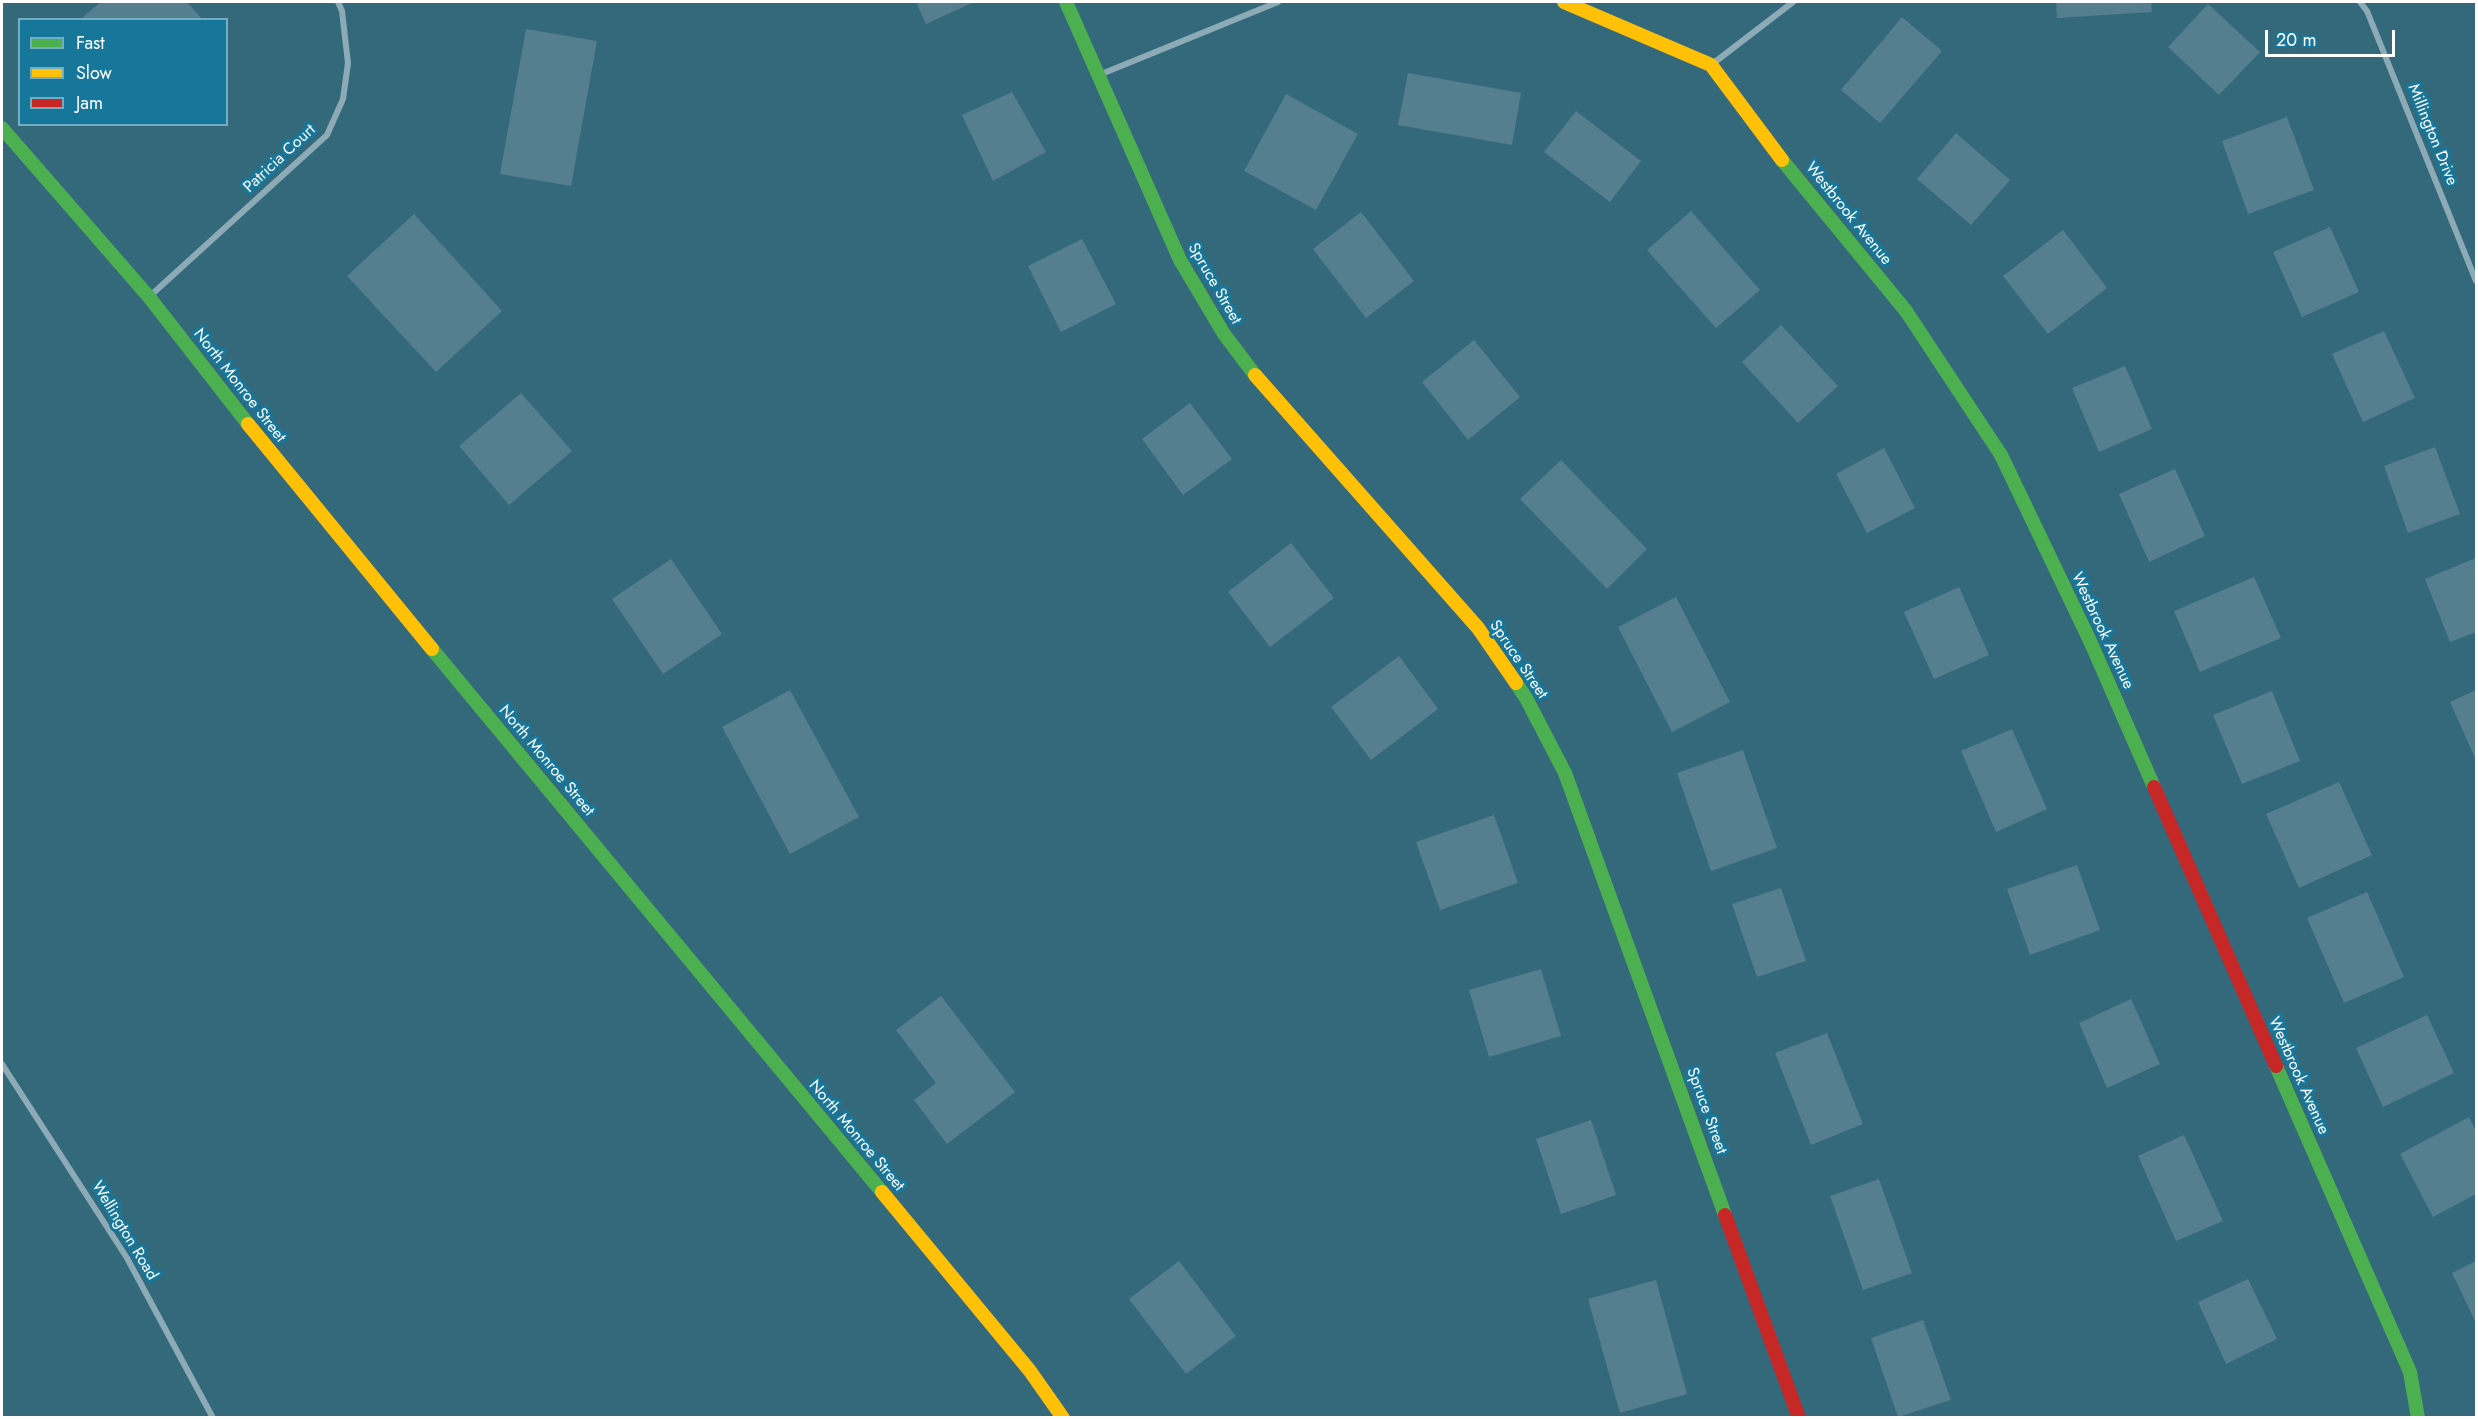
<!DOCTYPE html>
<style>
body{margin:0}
#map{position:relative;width:2478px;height:1419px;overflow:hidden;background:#34697c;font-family:Jost,sans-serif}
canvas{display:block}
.frame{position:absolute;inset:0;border:3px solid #fff;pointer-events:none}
.legend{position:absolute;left:18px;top:18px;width:210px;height:108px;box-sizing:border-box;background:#16779a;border:2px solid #73adc2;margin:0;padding:8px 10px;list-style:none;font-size:18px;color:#fff}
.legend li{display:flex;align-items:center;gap:12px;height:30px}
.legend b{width:30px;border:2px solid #73adc2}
.scale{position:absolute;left:2265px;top:30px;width:130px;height:27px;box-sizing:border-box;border:3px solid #fff;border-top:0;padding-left:8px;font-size:18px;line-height:21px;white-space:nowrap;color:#fff;-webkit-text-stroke:4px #16779a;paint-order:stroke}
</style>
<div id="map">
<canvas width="2478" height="1419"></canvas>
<div class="frame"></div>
<ul class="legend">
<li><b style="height:8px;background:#4caf50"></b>Fast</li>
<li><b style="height:8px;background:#ffc107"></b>Slow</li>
<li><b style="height:8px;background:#c62828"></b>Jam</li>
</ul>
<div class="scale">20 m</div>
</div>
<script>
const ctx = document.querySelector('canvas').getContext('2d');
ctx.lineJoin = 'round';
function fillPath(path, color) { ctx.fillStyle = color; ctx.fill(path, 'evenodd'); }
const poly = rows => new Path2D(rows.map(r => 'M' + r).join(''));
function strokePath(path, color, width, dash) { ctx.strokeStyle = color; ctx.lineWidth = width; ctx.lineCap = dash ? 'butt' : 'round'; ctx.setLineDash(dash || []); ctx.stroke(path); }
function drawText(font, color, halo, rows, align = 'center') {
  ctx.font = font + ' Jost,sans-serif'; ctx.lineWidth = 6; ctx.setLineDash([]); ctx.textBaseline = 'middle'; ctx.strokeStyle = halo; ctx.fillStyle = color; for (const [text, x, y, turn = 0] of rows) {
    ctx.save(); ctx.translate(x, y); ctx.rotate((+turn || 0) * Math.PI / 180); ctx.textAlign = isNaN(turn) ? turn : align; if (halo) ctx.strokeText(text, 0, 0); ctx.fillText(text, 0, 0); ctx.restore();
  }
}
const building = poly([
 [101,2,187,2,203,20,85,20,83,17],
 [916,2,974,2,926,24],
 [2056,2,2151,2,2152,12,2057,18],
 [2208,4,2260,52,2219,95,2168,47],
 [1902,17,1942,51,1880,123,1841,90],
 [526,29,597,41,571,186,500,174],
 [1408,73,1521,93,1512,145,1398,125],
 [1012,92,1046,152,993,181,962,115],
 [1286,94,1358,134,1316,210,1244,171],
 [1576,111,1641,161,1610,202,1544,152],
 [2287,117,2314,190,2248,214,2222,141],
 [1956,133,2010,180,1971,225,1917,179],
 [1691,211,1760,290,1716,328,1647,250],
 [1361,212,1414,281,1366,318,1313,249],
 [414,214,502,311,436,372,347,276],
 [2330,227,2359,292,2302,317,2273,252],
 [2063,230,2107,288,2048,334,2003,276],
 [1082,239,1116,304,1061,332,1028,266],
 [1781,325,1838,386,1798,423,1742,362],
 [2384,331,2415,398,2363,422,2332,354],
 [1474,340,1520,397,1468,440,1422,382],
 [2125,366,2152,429,2099,452,2072,388],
 [521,393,572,451,509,505,459,446],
 [1190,403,1232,459,1183,495,1142,439],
 [2435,447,2460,514,2408,533,2384,466],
 [1884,448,1915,508,1867,533,1836,474],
 [1561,460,1647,549,1607,589,1520,499],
 [2175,469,2205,536,2149,562,2119,494],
 [1291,543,1334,598,1270,647,1228,592],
 [2476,558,2476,632,2450,642,2425,579],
 [671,559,722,634,663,674,612,599],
 [2254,577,2281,638,2200,672,2174,611],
 [1959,587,1989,655,1934,679,1904,612],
 [1676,597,1730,702,1672,732,1618,627],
 [1399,656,1438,709,1371,760,1331,707],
 [790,690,859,817,790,854,722,727],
 [2476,690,2476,760,2450,702],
 [2272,691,2300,761,2242,784,2213,715],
 [2012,729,2047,809,1996,832,1961,751],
 [1743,750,1777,848,1711,871,1677,773],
 [2339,782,2372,855,2299,888,2266,814],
 [1494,815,1518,883,1440,910,1416,842],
 [2077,865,2100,930,2030,955,2007,889],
 [1781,888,1806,961,1757,977,1732,904],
 [2367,892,2404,977,2344,1003,2307,918],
 [1541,969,1561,1036,1489,1057,1469,990],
 [941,996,1015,1092,947,1144,914,1100,936,1083,896,1030],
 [2131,999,2160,1064,2107,1088,2079,1023],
 [2427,1015,2454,1073,2383,1107,2356,1048],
 [1827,1033,1863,1124,1811,1145,1775,1053],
 [2469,1117,2476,1131,2476,1194,2433,1217,2400,1154],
 [1591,1120,1616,1195,1561,1214,1536,1139],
 [2184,1135,2223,1221,2176,1241,2138,1156],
 [1879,1179,1912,1273,1863,1290,1830,1196],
 [1179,1261,1236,1336,1186,1374,1129,1299],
 [2476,1261,2476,1323,2452,1273],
 [2248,1279,2277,1339,2226,1364,2198,1302],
 [1656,1280,1687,1394,1620,1413,1588,1299],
 [1923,1320,1951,1400,1898,1417,1871,1338]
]);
const street = poly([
 [2360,2,2367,11,2476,281],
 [1711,65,1793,2],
 [1099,75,1278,2],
 [150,296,327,135,343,99,348,63,342,11,338,2],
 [2,1064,127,1258,213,1418]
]);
const fast = poly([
 [1066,2,1180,260,1224,334,1255,375],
 [2,128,149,297,248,424],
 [1782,160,1906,311,2001,455,2091,643,2154,787],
 [432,649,882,1192],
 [1516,683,1526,698,1565,773,1725,1215],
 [2276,1066,2410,1372,2418,1418]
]);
const slow = poly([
 [1564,2,1711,65,1782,160],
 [1255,375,1478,628,1516,683],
 [248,424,432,649],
 [882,1192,1030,1371,1063,1418]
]);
const jam = poly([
 [2154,787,2276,1066],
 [1725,1215,1799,1418]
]);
const streetNames = [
 ["Millington Drive",2432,135,68],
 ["Patricia Court",280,159,-43],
 ["Westbrook Avenue",1848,214,51],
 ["Spruce Street",1214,284,60],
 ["North Monroe Street",239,386,52],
 ["Westbrook Avenue",2102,631,65],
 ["Spruce Street",1518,660,56],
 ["North Monroe Street",546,761,50],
 ["Westbrook Avenue",2298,1076,66],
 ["Spruce Street",1706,1111,70],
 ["North Monroe Street",856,1136,50],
 ["Wellington Road",124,1231,59]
];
fillPath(building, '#557e8e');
strokePath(street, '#8cabb7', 6);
strokePath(fast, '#4caf50', 14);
strokePath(slow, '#ffc107', 14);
strokePath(jam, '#c62828', 14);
drawText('16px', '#fff', '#16779a', streetNames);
</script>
